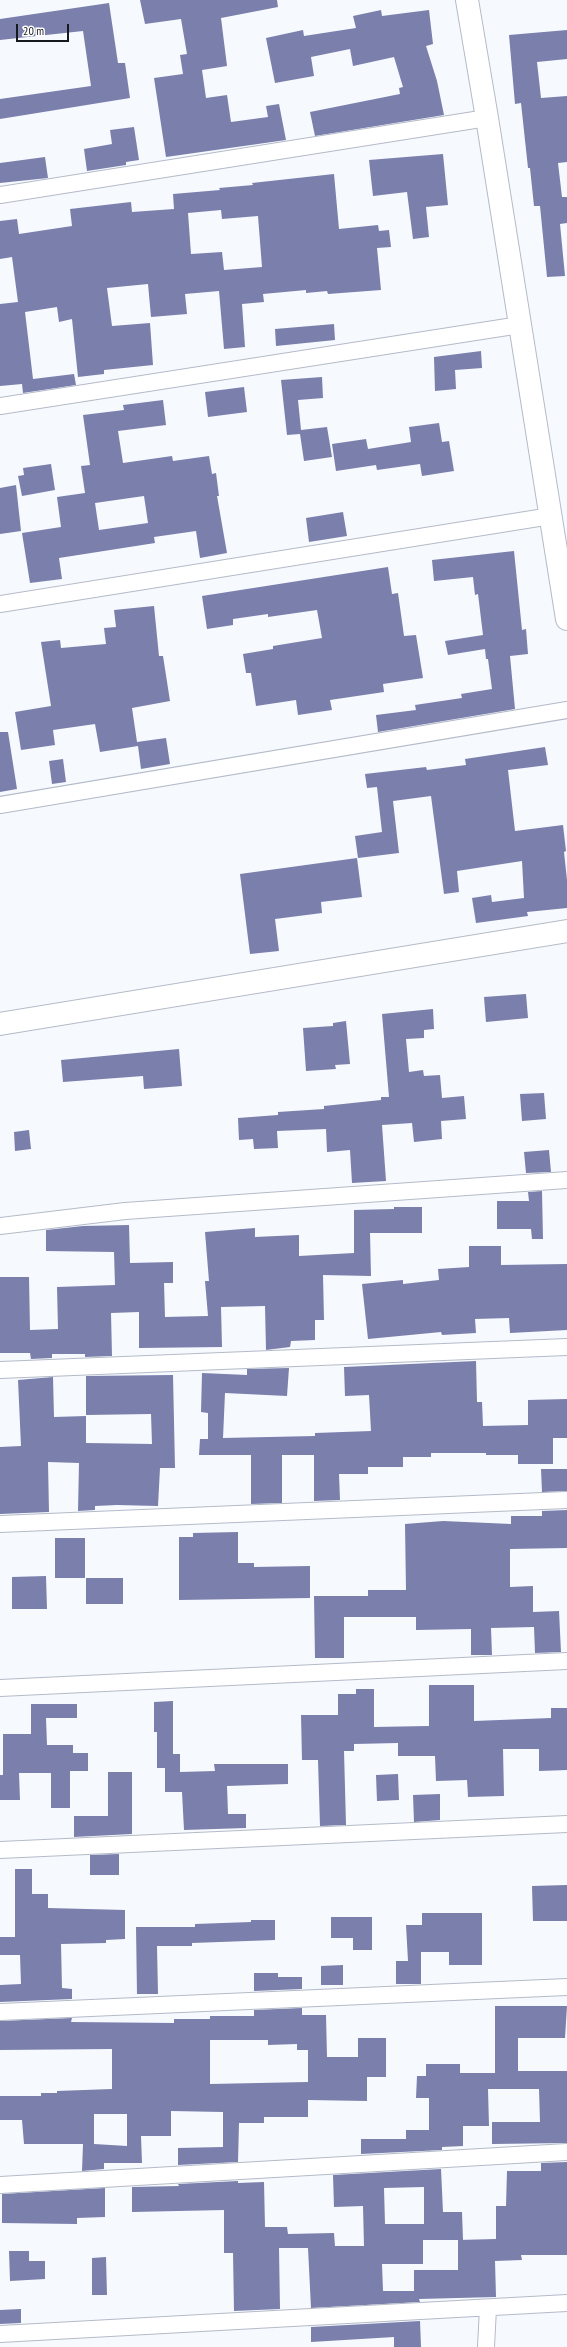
<!DOCTYPE html>
<style>
body{margin:0}
#map{position:relative;width:567px;height:2347px;overflow:hidden;background:#f6f9fe;font-family:"PT Sans Narrow",sans-serif}
canvas{display:block}
.scale{position:absolute;left:16px;top:24px;width:53px;height:18px;box-sizing:border-box;border:2px solid #16191e;border-top:0;padding-left:5px;font-size:12px;line-height:14px;white-space:nowrap;color:#16191e;-webkit-text-stroke:3px #fff;paint-order:stroke}
</style>
<div id="map">
<canvas width="567" height="2347"></canvas>
<div class="scale">20 m</div>
</div>
<script>
const ctx = document.querySelector('canvas').getContext('2d');
ctx.lineJoin = 'round';
function fillPath(path, color) { ctx.fillStyle = color; ctx.fill(path, 'evenodd'); }
const poly = rows => new Path2D(rows.map(r => 'M' + r).join(''));
function strokePath(path, color, width, dash) { ctx.strokeStyle = color; ctx.lineWidth = width; ctx.lineCap = dash ? 'butt' : 'round'; ctx.setLineDash(dash || []); ctx.stroke(path); }
const building = poly([
 [140,0,277,0,278,7,221,18,227,66,202,70,206,98,227,95,231,122,268,117,266,106,279,104,286,140,166,157,154,78,183,74,180,55,187,54,181,19,145,24],
 [109,3,118,63,125,63,130,98,0,119,0,99,91,86,83,31,0,40,0,19],
 [381,10,382,16,429,10,433,44,426,46,437,81,444,115,315,136,310,112,400,94,399,88,403,87,394,57,353,66,350,49,311,57,314,76,275,83,266,38,303,30,304,36,356,28,353,16],
 [567,30,567,59,537,62,541,98,567,96,567,162,558,163,562,197,567,197,567,223,560,224,565,276,547,277,540,206,534,206,530,168,528,168,521,103,515,104,509,35],
 [134,127,139,160,126,162,126,165,87,171,84,149,112,144,110,130],
 [443,154,448,205,426,207,429,237,413,239,407,192,373,196,369,160],
 [45,157,48,178,0,183,0,163],
 [334,174,339,229,378,225,379,231,389,230,391,247,377,248,381,290,328,294,327,291,306,293,306,290,263,294,264,302,242,304,245,347,224,349,219,291,185,294,187,314,151,317,148,284,107,288,112,326,150,323,153,365,104,370,104,374,78,377,72,319,59,322,57,307,25,312,33,379,74,374,76,385,23,393,22,384,0,386,0,304,18,302,12,257,0,259,0,221,17,219,19,234,72,226,70,209,131,202,132,212,174,209,173,194,220,190,219,188,253,185,252,183],
 [221,210,222,219,258,216,262,267,224,270,222,252,191,254,188,213],
 [334,324,335,340,276,346,275,329],
 [481,351,482,368,455,370,456,389,435,391,434,357],
 [322,377,323,398,298,400,301,430,327,427,332,457,304,461,300,434,287,435,281,380],
 [244,387,247,412,208,417,205,392],
 [163,400,166,425,118,431,123,463,172,456,173,461,209,456,212,474,216,473,219,496,217,496,227,553,200,558,196,531,154,537,155,543,59,558,62,579,30,583,22,533,61,527,57,497,85,493,81,466,90,465,83,415,124,410,123,405],
 [144,496,148,523,99,530,95,503],
 [439,423,442,442,449,441,454,471,422,476,420,464,377,470,376,465,336,471,332,444,366,439,368,449,411,442,409,427],
 [51,464,55,490,22,496,18,476,24,475,23,468],
 [16,485,21,531,0,534,0,488],
 [343,512,347,536,309,542,306,518],
 [514,551,522,630,526,629,528,654,510,656,515,709,378,732,376,715,416,710,415,705,462,698,461,694,492,689,488,659,486,659,485,649,448,655,445,641,483,635,478,594,475,595,473,577,434,581,432,560],
 [388,567,392,594,398,593,404,636,416,635,423,678,383,684,384,692,330,700,332,710,298,715,296,700,256,706,251,673,246,673,243,654,273,649,273,646,322,638,317,610,268,617,268,614,233,619,233,625,207,629,202,596],
 [154,606,159,656,163,656,170,701,132,708,137,742,166,738,170,764,141,769,138,746,100,752,95,724,53,730,55,745,21,750,15,712,51,706,41,642,60,640,61,648,106,644,104,628,116,627,114,610],
 [0,732,8,732,17,789,0,792],
 [545,747,548,765,508,770,515,831,563,825,566,851,564,852,567,880,567,908,527,912,528,916,476,923,472,898,491,895,492,902,524,898,522,861,457,871,459,892,444,894,431,796,393,801,399,853,358,858,355,836,382,832,377,787,367,788,365,774,426,767,427,770,466,765,465,759],
 [63,759,66,782,52,784,49,761],
 [357,858,362,897,321,902,322,913,275,919,279,951,250,954,240,874],
 [526,994,528,1018,486,1022,484,997],
 [433,1009,434,1029,424,1030,424,1038,406,1039,409,1072,423,1070,424,1076,440,1075,442,1098,464,1096,466,1119,441,1121,442,1139,414,1142,412,1123,382,1125,386,1181,352,1183,350,1150,327,1152,326,1129,277,1131,278,1148,254,1149,253,1139,239,1140,238,1118,278,1115,278,1112,324,1109,324,1106,381,1100,381,1097,389,1097,382,1014],
 [346,1021,350,1064,335,1065,336,1069,306,1071,303,1028,333,1026,333,1023],
 [179,1049,182,1086,144,1089,143,1076,63,1082,61,1060],
 [544,1093,546,1119,522,1121,520,1094],
 [29,1130,31,1149,15,1151,14,1132],
 [549,1150,551,1172,526,1173,524,1152],
 [542,1191,543,1239,532,1239,531,1229,497,1229,497,1201,529,1201,528,1192],
 [394,1207,422,1207,422,1233,370,1233,371,1276,323,1275,324,1320,315,1320,315,1340,291,1341,290,1347,266,1350,265,1306,221,1307,222,1347,139,1348,139,1312,111,1313,112,1356,85,1357,85,1354,52,1354,52,1358,31,1359,30,1353,0,1353,0,1277,29,1277,30,1330,58,1329,57,1287,115,1285,114,1252,46,1251,46,1230,83,1226,129,1225,130,1263,173,1262,173,1283,164,1283,165,1317,208,1316,205,1281,209,1281,205,1232,255,1228,255,1237,299,1235,299,1256,354,1253,354,1210,394,1209],
 [469,1246,501,1246,501,1265,567,1264,567,1330,510,1333,509,1318,475,1319,476,1333,442,1335,441,1332,368,1339,362,1284,403,1280,403,1284,439,1280,438,1269,469,1267],
 [476,1361,477,1402,482,1402,483,1426,528,1425,528,1400,567,1399,567,1438,553,1438,553,1464,518,1464,518,1455,486,1455,486,1453,431,1453,431,1457,403,1457,403,1467,368,1467,368,1474,339,1474,340,1500,314,1501,314,1455,282,1455,282,1503,251,1504,251,1455,199,1455,200,1439,208,1439,208,1413,201,1412,202,1373,247,1375,247,1369,289,1368,287,1396,225,1393,223,1438,315,1436,315,1433,371,1431,369,1395,345,1396,344,1367],
 [173,1375,175,1468,160,1468,158,1506,117,1505,95,1506,95,1510,78,1511,79,1463,48,1462,49,1512,0,1514,0,1447,21,1446,18,1380,53,1377,54,1417,86,1416,86,1443,152,1444,151,1414,86,1415,86,1376],
 [541,1469,567,1469,567,1491,542,1492],
 [567,1510,567,1548,510,1549,510,1587,533,1586,533,1612,559,1611,561,1652,535,1653,534,1627,491,1628,492,1655,471,1655,471,1629,416,1630,416,1617,344,1617,344,1658,315,1658,314,1596,368,1596,368,1590,406,1590,405,1524,443,1521,511,1524,511,1516,542,1516,542,1511],
 [238,1532,238,1563,254,1563,254,1567,310,1566,310,1598,179,1600,179,1537,193,1537,193,1533],
 [55,1538,85,1538,85,1578,55,1578],
 [46,1576,47,1609,12,1609,12,1577],
 [86,1578,123,1578,123,1604,86,1604],
 [429,1685,474,1685,474,1721,551,1718,551,1708,567,1708,567,1770,539,1771,539,1749,503,1749,504,1796,468,1797,467,1780,436,1781,435,1756,398,1756,398,1743,354,1744,354,1751,344,1751,346,1825,320,1826,318,1760,302,1760,301,1715,338,1715,338,1694,356,1694,356,1689,374,1689,374,1727,429,1726],
 [173,1701,173,1754,180,1754,180,1772,215,1771,214,1764,288,1764,288,1784,227,1786,228,1814,246,1814,246,1828,184,1830,182,1792,165,1792,165,1768,157,1768,157,1732,154,1732,154,1702],
 [31,1704,77,1704,77,1718,46,1718,47,1745,73,1745,73,1753,88,1753,88,1771,70,1771,70,1808,51,1808,51,1773,19,1773,20,1800,0,1800,0,1775,3,1775,3,1734,31,1734],
 [108,1772,132,1772,132,1834,74,1837,74,1816,108,1816],
 [398,1774,399,1800,377,1801,376,1775],
 [440,1794,440,1820,414,1822,413,1795],
 [119,1854,119,1875,90,1875,90,1855],
 [15,1869,32,1869,32,1894,48,1894,48,1908,125,1910,125,1939,106,1940,106,1943,61,1944,62,1988,72,1989,72,1999,0,2002,0,1985,21,1984,20,1955,0,1955,0,1937,15,1937],
 [567,1885,567,1921,533,1921,532,1886],
 [422,1913,482,1913,482,1965,449,1965,449,1952,421,1952,421,1984,396,1984,396,1961,408,1961,406,1925,422,1925],
 [331,1917,372,1917,372,1950,353,1950,353,1938,331,1938],
 [251,1920,275,1920,275,1940,192,1943,192,1946,157,1946,158,1994,137,1994,136,1927,195,1927,195,1924,251,1922],
 [343,1965,343,1985,321,1985,321,1966],
 [254,1973,278,1973,278,1977,302,1977,302,1989,254,1991],
 [495,2006,567,2006,565,2038,518,2038,518,2071,567,2071,567,2143,492,2144,492,2122,540,2122,539,2089,488,2089,489,2126,463,2126,463,2146,442,2147,442,2150,361,2154,361,2139,406,2139,406,2130,429,2130,429,2098,416,2098,417,2076,426,2076,426,2064,460,2064,460,2073,495,2073],
 [302,2008,302,2015,326,2015,327,2057,358,2057,358,2038,386,2038,386,2077,367,2077,367,2101,308,2100,308,2117,264,2117,264,2123,239,2123,238,2162,178,2165,178,2148,223,2147,223,2112,171,2111,171,2136,141,2136,142,2163,104,2163,104,2169,82,2171,83,2144,24,2144,22,2120,0,2120,0,2096,41,2096,41,2093,57,2093,57,2091,112,2089,112,2049,0,2050,0,2021,72,2018,71,2022,174,2023,174,2019,210,2019,210,2016,254,2016,254,2010],
 [210,2040,268,2040,268,2045,297,2044,297,2050,308,2050,308,2082,210,2084],
 [94,2114,127,2114,127,2146,94,2144],
 [567,2162,567,2255,521,2255,522,2260,495,2261,496,2297,419,2299,420,2302,311,2308,308,2248,279,2248,280,2309,234,2311,233,2253,224,2253,224,2210,132,2212,132,2187,179,2186,178,2184,238,2181,238,2183,264,2182,265,2227,287,2227,288,2234,334,2233,335,2246,364,2246,363,2206,334,2207,333,2175,441,2169,443,2212,462,2212,463,2240,423,2240,423,2264,382,2264,383,2291,414,2291,414,2270,458,2270,458,2240,496,2239,496,2206,506,2206,507,2171,541,2171,541,2163],
 [424,2187,424,2224,385,2224,384,2188],
 [105,2188,105,2217,77,2218,77,2224,2,2223,2,2194],
 [9,2251,29,2251,29,2261,45,2261,45,2279,10,2281],
 [106,2257,107,2295,92,2295,92,2258],
 [21,2309,21,2323,0,2324,0,2310],
 [420,2321,421,2347,394,2347,394,2337,311,2342,311,2327]
]);
const street = poly([
 [0,195,487,118],
 [0,406,520,325],
 [0,604,551,516],
 [0,805,567,710],
 [0,1226,125,1211,567,1180],
 [0,1370,567,1347],
 [0,1524,567,1500],
 [0,1688,567,1661],
 [0,1850,567,1824],
 [0,2012,567,1987],
 [0,2185,567,2152],
 [0,2334,567,2303],
 [486,2347,488,2308]
]);
const secondary = poly([
 [467,0,487,118,567,619],
 [0,1024,567,931]
]);
fillPath(building, '#7b7fac');
strokePath(street, '#b4bbc8', 18);
strokePath(secondary, '#b4bbc8', 24);
strokePath(street, '#fff', 16);
strokePath(secondary, '#fff', 22);
</script>
